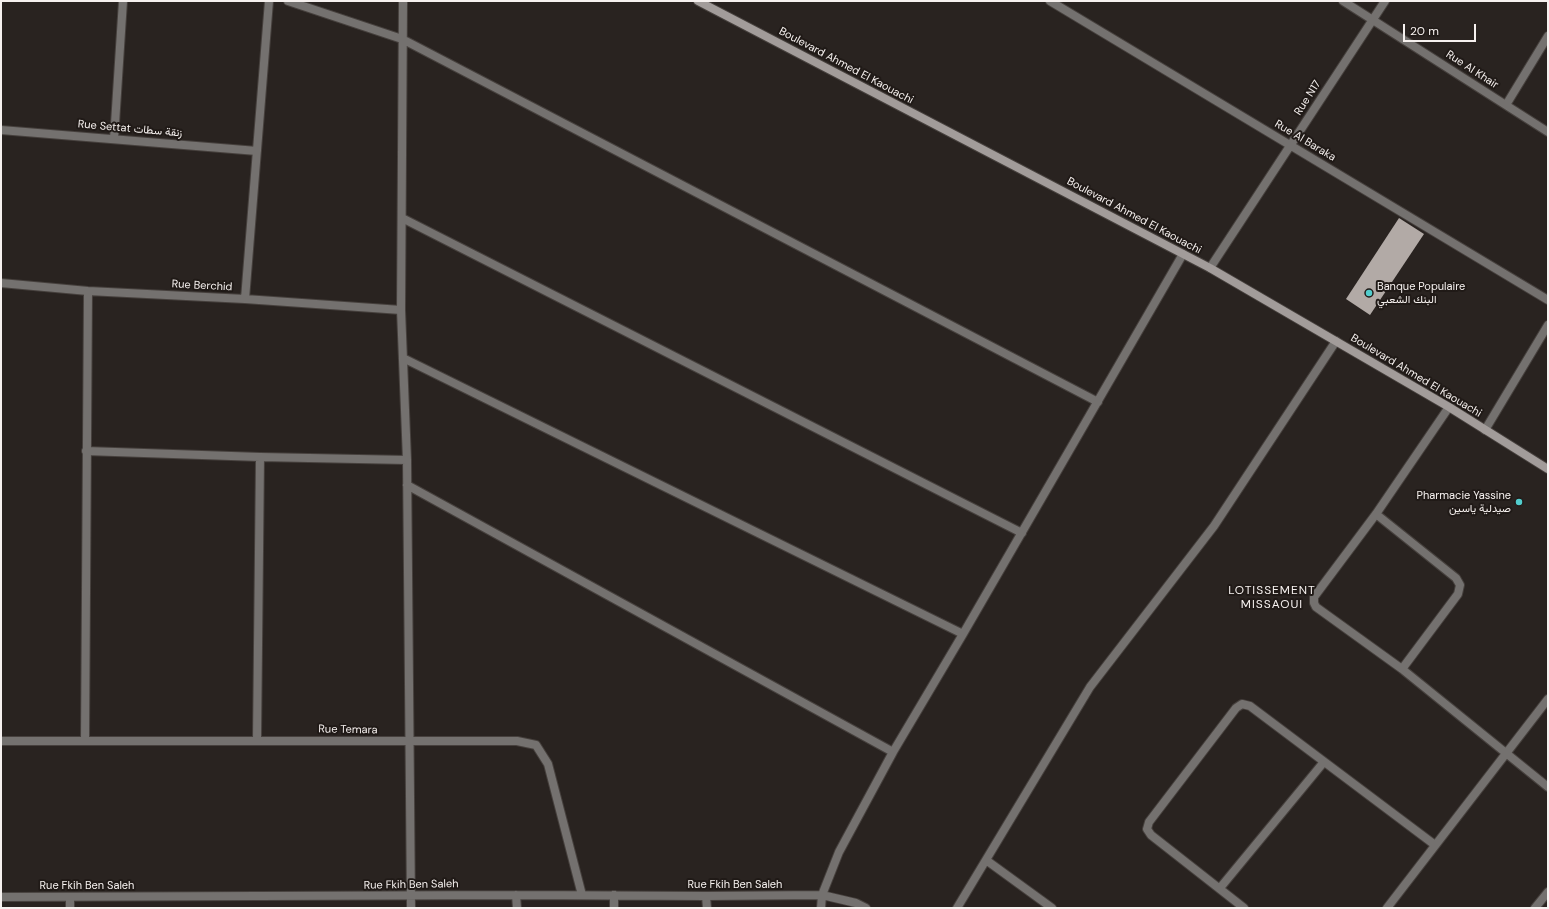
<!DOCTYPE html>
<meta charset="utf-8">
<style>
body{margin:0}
#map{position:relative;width:1549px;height:909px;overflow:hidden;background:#292320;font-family:"DM Sans",sans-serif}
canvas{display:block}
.frame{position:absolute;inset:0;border:2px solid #f6f1ef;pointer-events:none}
.scale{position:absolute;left:1403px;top:24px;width:73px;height:18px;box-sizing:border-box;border:2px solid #f6f1ef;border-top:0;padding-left:5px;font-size:12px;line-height:14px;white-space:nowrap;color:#f6f1ef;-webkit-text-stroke:3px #201a17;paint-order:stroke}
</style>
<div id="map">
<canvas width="1549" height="909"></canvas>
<div class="frame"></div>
<div class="scale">20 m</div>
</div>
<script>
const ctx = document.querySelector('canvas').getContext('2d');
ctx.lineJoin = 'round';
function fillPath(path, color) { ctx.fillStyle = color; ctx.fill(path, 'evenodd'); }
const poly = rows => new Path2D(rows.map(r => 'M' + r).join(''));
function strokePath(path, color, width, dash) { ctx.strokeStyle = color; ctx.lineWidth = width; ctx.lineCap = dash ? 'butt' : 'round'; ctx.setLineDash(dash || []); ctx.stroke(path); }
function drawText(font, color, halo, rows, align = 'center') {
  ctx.font = font + ' "DM Sans",Vazirmatn,sans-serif'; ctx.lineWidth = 4; ctx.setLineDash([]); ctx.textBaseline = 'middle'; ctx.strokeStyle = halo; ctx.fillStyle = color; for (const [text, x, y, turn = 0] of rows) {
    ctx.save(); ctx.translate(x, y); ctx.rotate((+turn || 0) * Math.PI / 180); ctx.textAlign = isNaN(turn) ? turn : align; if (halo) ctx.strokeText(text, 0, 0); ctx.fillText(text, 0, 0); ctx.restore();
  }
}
const building = poly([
 [1399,218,1424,234,1370,315,1346,299]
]);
const street = poly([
 [288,1,402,39,1098,402],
 [403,1,401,310,407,460,411,908],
 [1050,1,1548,300],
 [1343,1,1548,132],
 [1506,105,1548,36],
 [1,130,257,151],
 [114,139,123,1],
 [402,218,1022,533],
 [1210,268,1385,1],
 [1,283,88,291,245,299,401,310],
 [245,299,269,1],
 [403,358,963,634],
 [1449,407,1376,514,1314,597,1314,603,1316,607,1402,669,1548,787],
 [1485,430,1548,325],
 [86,451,260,457,407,460],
 [407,485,893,752],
 [1376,514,1456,578,1460,585,1458,594,1402,669],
 [257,740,260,457],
 [1,741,517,741,536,745,548,764,582,895],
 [85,741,88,291],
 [986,860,1052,908],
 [1220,888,1323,763],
 [516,895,517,908],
 [614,895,614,908],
 [706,896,707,908],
 [1,897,516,895,706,896,822,895,856,903,866,908],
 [70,897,70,908],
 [821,908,822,895,839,852,893,752,963,634,1183,254],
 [957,908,1090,687,1214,526,1336,341],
 [1244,908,1151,835,1147,829,1149,822,1236,708,1242,704,1250,706,1435,845],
 [1387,908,1548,699],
 [1535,908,1548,892]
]);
const secondary = poly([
 [698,1,1210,268,1449,407,1548,469]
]);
const markers = [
 [1369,293,4,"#52cdcd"],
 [1519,502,4,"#52cdcd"]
];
const streetNames = [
 ["Boulevard Ahmed El Kaouachi",846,66,28],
 ["Rue Al Khair",1472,70,33],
 ["Rue N17",1308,98,-57],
 ["Rue Settat زنقة سطات",130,129,5],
 ["Rue Al Baraka",1305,141,31],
 ["Boulevard Ahmed El Kaouachi",1134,216,28],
 ["Rue Berchid",202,286,3],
 ["Boulevard Ahmed El Kaouachi",1416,376,31],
 ["Rue Temara",348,730,1],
 ["Rue Fkih Ben Saleh",411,885,-1],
 ["Rue Fkih Ben Saleh",735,885],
 ["Rue Fkih Ben Saleh",87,886]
];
const poiNames = [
 ["Banque Populaire",1377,287],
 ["البنك الشعبي",1377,300],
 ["Pharmacie Yassine",1511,496,"right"],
 ["صيدلية ياسين",1511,509,"right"]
];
const neighbourhoodNames = [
 ["LOTISSEMENT",1272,591],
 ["MISSAOUI",1272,605]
];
fillPath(building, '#b2aaa6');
strokePath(street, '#46403d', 10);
strokePath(secondary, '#46403d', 10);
strokePath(street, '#74716f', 8);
strokePath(secondary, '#a29c9a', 8);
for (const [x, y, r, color] of markers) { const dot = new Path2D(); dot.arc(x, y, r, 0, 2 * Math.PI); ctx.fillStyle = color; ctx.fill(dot); strokePath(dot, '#201a17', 1.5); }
drawText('11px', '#f6f1ef', '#201a17', streetNames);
drawText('11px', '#f6f1ef', '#201a17', poiNames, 'left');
ctx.letterSpacing = '1px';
drawText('12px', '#f6f1ef', '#201a17', neighbourhoodNames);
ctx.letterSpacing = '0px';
</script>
